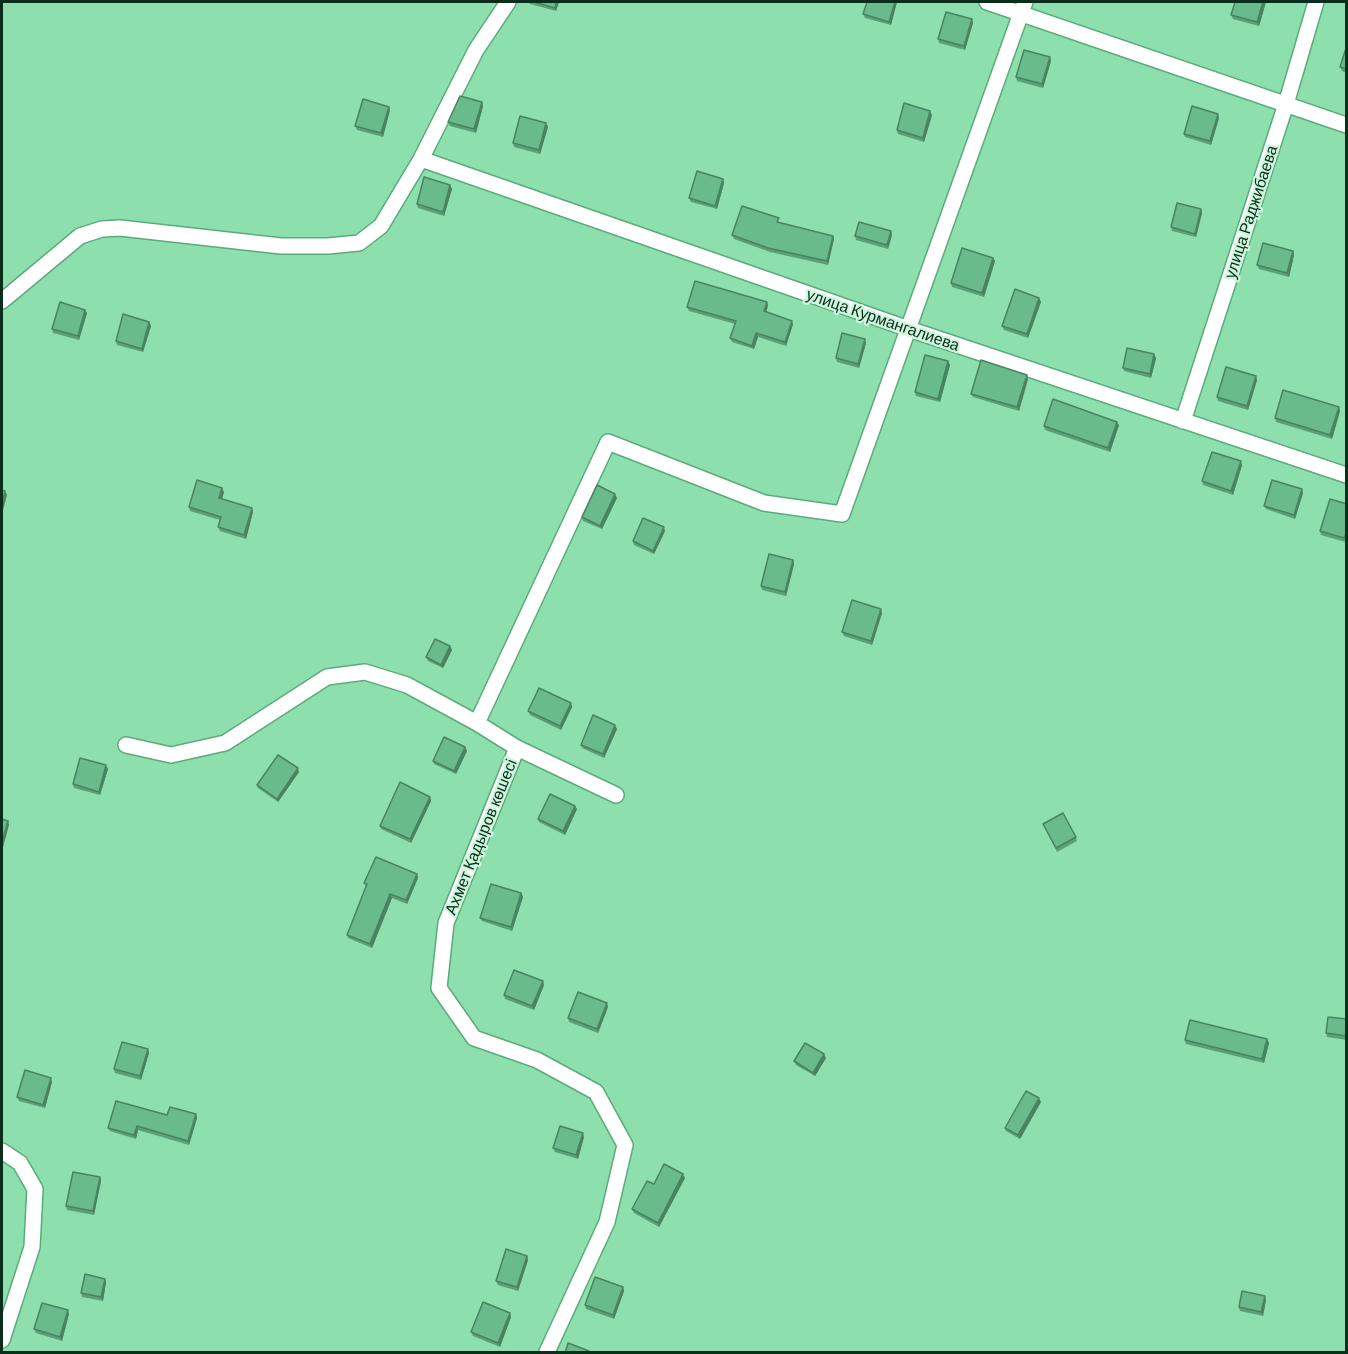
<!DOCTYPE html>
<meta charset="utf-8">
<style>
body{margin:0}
#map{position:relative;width:1348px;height:1354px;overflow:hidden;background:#8ddfad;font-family:Barlow,sans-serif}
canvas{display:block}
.frame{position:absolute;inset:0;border:3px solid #0a2e1b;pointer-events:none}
</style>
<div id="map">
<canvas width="1348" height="1354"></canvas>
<div class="frame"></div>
</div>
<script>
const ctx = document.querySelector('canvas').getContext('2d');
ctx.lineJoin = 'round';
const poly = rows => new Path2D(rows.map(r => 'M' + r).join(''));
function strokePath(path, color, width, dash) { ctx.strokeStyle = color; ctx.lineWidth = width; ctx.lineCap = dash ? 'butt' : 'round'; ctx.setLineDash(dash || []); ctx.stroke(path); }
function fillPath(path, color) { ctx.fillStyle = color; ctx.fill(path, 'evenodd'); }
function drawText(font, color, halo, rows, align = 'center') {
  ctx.font = font + ' Barlow,sans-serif'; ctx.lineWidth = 4.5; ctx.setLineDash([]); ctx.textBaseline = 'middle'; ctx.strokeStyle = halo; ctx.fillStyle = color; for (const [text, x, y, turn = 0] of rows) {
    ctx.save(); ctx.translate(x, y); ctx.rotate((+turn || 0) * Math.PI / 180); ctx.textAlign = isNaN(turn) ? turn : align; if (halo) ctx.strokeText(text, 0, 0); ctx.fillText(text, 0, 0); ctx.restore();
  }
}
const street = poly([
 [987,2,1346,125],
 [421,159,909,329,1346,475],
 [2,301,80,236,102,229,120,228,281,246,328,246,359,243,381,226,421,159,476,50,508,2],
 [1183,421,1286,104,1316,2],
 [477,723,608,442,764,503,842,514,1025,2],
 [126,745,171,755,225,743,327,677,365,672,407,685,477,723,517,748,616,795],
 [517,748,446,923,439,988,474,1038,537,1060,596,1092,625,1145,607,1222,547,1352],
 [2,1151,20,1163,35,1189,32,1247,2,1340]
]);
const wall = poly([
 [529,2,559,2,556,11,530,4],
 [897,2,891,25,865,18,863,14],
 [1235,2,1266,2,1259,26,1233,19,1231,15],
 [973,23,965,50,939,43,938,39],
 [1347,45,1347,73,1342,71,1340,67],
 [1051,61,1043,88,1017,81,1016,77],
 [482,102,483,106,476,133,450,126,448,122],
 [390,110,383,137,357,130,355,126],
 [932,115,924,142,898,134,897,130],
 [1219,118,1211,145,1185,137,1184,134],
 [546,123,548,127,540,154,514,147,513,143],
 [723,179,724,183,717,209,691,202,689,198],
 [450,185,452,189,444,216,418,208,417,204],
 [1201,209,1202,213,1196,237,1172,231,1171,227],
 [780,222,833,236,834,239,828,265,770,252,734,239,732,235],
 [892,235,888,249,856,240,855,236],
 [1293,251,1294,255,1289,277,1259,269,1257,265],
 [993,258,995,261,984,297,952,287,951,283],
 [1039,298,1041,302,1028,338,1004,330,1002,326],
 [767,302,768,306,766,312,793,324,786,346,758,337,754,349,732,342,730,338,735,324,689,311,687,307],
 [85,310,87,313,79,340,53,333,52,329],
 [149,322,151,326,143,352,117,345,116,341],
 [866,343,859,368,837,362,836,358],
 [1154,354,1156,358,1151,378,1124,371,1123,368],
 [948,361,950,365,940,402,916,396,915,392],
 [1256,376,1257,380,1248,410,1218,401,1217,397],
 [1028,379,1019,411,973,397,971,394],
 [1340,411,1332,439,1276,422,1275,418],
 [1119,425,1110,452,1045,430,1044,426],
 [1242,465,1233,495,1203,485,1202,481],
 [224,492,222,499,252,508,253,512,246,539,220,531,218,527,220,520,190,511,189,507],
 [1303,493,1295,519,1266,509,1264,506],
 [617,498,602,529,583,521,582,517],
 [1347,504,1346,539,1345,542,1321,535,1320,531],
 [665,531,654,554,634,545,633,541],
 [793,560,794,564,786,596,762,590,761,586],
 [882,613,872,645,844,636,842,632],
 [450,646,452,650,443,668,428,661,426,657],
 [571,703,572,707,561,730,530,715,528,711],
 [617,729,604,758,582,748,581,745],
 [465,747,467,751,456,774,434,764,433,761],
 [108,769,100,795,74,788,73,784],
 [299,772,278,802,258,788,257,785],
 [430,797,431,801,411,843,381,829,380,826],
 [575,806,577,809,565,835,539,822,538,819],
 [1043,824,1076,837,1077,841,1057,852],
 [417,874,418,878,407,904,392,898,372,948,348,938,347,935,366,887,364,883],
 [521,893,523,897,512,931,482,921,480,918],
 [544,985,534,1010,505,999,504,995],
 [608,1007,598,1033,569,1022,568,1018],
 [1347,1019,1347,1040,1327,1037,1326,1033],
 [1267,1039,1269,1043,1264,1063,1186,1044,1185,1040],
 [149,1053,141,1080,115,1073,114,1069],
 [826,1058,815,1076,796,1065,794,1061],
 [52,1082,45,1108,19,1101,17,1097],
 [1041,1102,1020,1139,1006,1131,1005,1128],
 [196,1114,197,1118,189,1145,138,1130,136,1139,110,1131,108,1128,167,1115],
 [584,1137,578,1159,555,1152,553,1148],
 [100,1177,101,1181,94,1215,67,1210,66,1206],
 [685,1178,659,1227,634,1213,632,1209,654,1184],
 [527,1256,528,1260,518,1291,498,1285,496,1281],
 [106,1282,103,1301,82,1297,81,1293],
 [623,1287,624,1291,614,1319,586,1309,585,1305],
 [1266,1300,1263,1316,1240,1311,1239,1307],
 [69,1314,62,1341,36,1333,34,1329],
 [511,1317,500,1347,473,1336,471,1332]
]);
const shadedWall = poly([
 [556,2,559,2,556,11,555,8],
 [895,2,897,2,891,25,889,22],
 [1263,2,1266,2,1259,26,1257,22],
 [972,19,973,23,965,50,964,46],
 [1050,57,1051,61,1043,88,1042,84],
 [482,102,483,106,476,133,474,129],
 [389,107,390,110,383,137,381,133],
 [930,111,932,115,924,142,923,138],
 [1218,114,1219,118,1211,145,1210,141],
 [546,123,548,127,540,154,539,150],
 [723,179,724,183,717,209,715,206],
 [450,185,452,189,444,216,443,212],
 [1201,209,1202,213,1196,237,1195,234],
 [891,231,892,235,888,249,887,245],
 [833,236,834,239,828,265,827,261],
 [1293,251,1294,255,1289,277,1287,273],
 [993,258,995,261,984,297,982,293],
 [1039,298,1041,302,1028,338,1027,334],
 [767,302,768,306,765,315,764,311],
 [85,310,87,313,79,340,78,336],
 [792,321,793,324,786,346,785,342],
 [149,322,151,326,143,352,142,349],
 [756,333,758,337,754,349,752,346],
 [865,339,866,343,859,368,858,364],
 [1154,354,1156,358,1151,378,1150,374],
 [948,361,950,365,940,402,938,399],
 [1027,375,1028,379,1019,411,1017,407],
 [1256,376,1257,380,1248,410,1247,406],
 [1339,407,1340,411,1332,439,1330,435],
 [1117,422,1119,425,1110,452,1108,448],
 [1241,461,1242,465,1233,495,1231,491],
 [222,488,224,492,221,502,219,498],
 [1302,489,1303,493,1295,519,1294,515],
 [5,491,7,495,2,514,2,505],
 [615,494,617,498,602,529,600,526],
 [252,508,253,512,246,539,244,535],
 [664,527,665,531,654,554,653,551],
 [793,560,794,564,786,596,785,592],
 [881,609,882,613,872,645,871,641],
 [450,646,452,650,443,668,441,665],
 [571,703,572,707,561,730,560,726],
 [615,725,617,729,604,758,603,754],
 [465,747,467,751,456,774,454,771],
 [106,765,108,769,100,795,99,792],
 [298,768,299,772,278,802,277,799],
 [430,797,431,801,411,843,410,839],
 [575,806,577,809,565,835,563,831],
 [8,821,9,825,2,851,2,842],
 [417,874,418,878,407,904,406,900],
 [521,893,523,897,512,931,511,927],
 [390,894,392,898,372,948,370,944],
 [543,981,544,985,534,1010,532,1006],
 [607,1003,608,1007,598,1033,597,1029],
 [1267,1039,1269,1043,1264,1063,1262,1059],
 [148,1049,149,1053,141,1080,140,1076],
 [824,1054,826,1058,815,1076,813,1073],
 [51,1078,52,1082,45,1108,43,1105],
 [1039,1098,1041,1102,1020,1139,1018,1135],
 [196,1114,197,1118,189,1145,188,1141],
 [137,1126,138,1130,136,1139,134,1135],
 [583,1133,584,1137,578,1159,576,1155],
 [683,1174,685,1178,659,1227,658,1223],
 [100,1177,101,1181,94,1215,93,1211],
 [527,1256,528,1260,518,1291,517,1287],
 [105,1279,106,1282,103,1301,101,1297],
 [623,1287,624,1291,614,1319,613,1315],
 [1265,1296,1266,1300,1263,1316,1261,1312],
 [68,1310,69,1314,62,1341,60,1337],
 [510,1313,511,1317,500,1347,498,1343]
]);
const building = poly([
 [534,2,556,2,555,8,534,2],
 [867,2,895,2,889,22,863,14,867,2],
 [1235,2,1263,2,1257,22,1231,15,1235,2],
 [946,12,972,19,964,46,938,39,946,12],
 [1347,45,1347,69,1340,67,1347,45],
 [1024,50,1050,57,1042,84,1016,77,1024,50],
 [460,96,482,102,474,129,448,122,460,96],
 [363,99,389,107,381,133,355,126,363,99],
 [904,103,930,111,923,138,897,130,904,103],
 [1192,106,1218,114,1210,141,1184,134,1192,106],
 [520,116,546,123,539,150,513,143,520,116],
 [697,171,723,179,715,206,689,198,697,171],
 [424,177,450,185,443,212,417,204,424,177],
 [1177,203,1201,209,1195,234,1171,227,1177,203],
 [742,206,779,218,777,222,833,236,827,261,768,248,732,235,742,206],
 [859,222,891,231,887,245,855,236,859,222],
 [1263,243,1293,251,1287,273,1257,265,1263,243],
 [962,248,993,258,982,293,951,283,962,248],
 [695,281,767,302,764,311,792,321,785,342,756,333,752,346,730,338,736,321,687,307,695,281],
 [1015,289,1039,298,1027,334,1002,326,1015,289],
 [60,302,85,310,78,336,52,329,60,302],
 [123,314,149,322,142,349,116,341,123,314],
 [842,333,865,339,858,364,836,358,842,333],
 [1127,348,1154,354,1150,374,1123,368,1127,348],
 [925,355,948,361,938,399,915,392,925,355],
 [981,360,1027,375,1017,407,971,394,981,360],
 [1226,367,1256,376,1247,406,1217,397,1226,367],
 [1283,390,1339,407,1330,435,1275,418,1283,390],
 [1053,399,1117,422,1108,448,1044,426,1053,399],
 [1212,452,1241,461,1231,491,1202,481,1212,452],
 [197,480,222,488,219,498,252,508,244,535,218,527,221,517,189,507,197,480],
 [1272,480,1302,489,1294,515,1264,506,1272,480],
 [597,485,615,494,600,526,582,517,597,485],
 [2,490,5,491,2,505,2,490],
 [1330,499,1347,504,1347,535,1345,535,1344,538,1320,531,1330,499],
 [643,518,664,527,653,551,633,541,643,518],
 [769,554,793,560,785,592,761,586,769,554],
 [852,600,881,609,871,641,842,632,852,600],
 [435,639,450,646,441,665,426,657,435,639],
 [539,688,571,703,560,726,528,711,539,688],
 [593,715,615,725,603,754,581,745,593,715],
 [444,737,465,747,454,771,433,761,444,737],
 [278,755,298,768,277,799,257,785,278,755],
 [80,758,106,765,99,792,73,784,80,758],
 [400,782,430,797,410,839,380,826,400,782],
 [550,794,575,806,563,831,538,819,550,794],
 [1063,813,1076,837,1056,848,1043,824,1063,813],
 [2,819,8,821,2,842,2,819],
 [376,857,417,874,406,900,390,894,370,944,347,935,367,884,364,883,376,857],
 [491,884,521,893,511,927,480,918,491,884],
 [514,970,543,981,532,1006,504,995,514,970],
 [578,992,607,1003,597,1029,568,1018,578,992],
 [1328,1017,1347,1019,1347,1036,1326,1033,1328,1017],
 [1190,1020,1267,1039,1262,1059,1185,1040,1190,1020],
 [122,1042,148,1049,140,1076,114,1069,122,1042],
 [805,1043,824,1054,813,1073,794,1061,805,1043],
 [25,1070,51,1078,43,1105,17,1097,25,1070],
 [1026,1091,1039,1098,1018,1135,1005,1128,1026,1091],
 [116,1101,167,1115,170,1107,196,1114,188,1141,137,1126,134,1135,108,1128,116,1101],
 [560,1126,583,1133,576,1155,553,1148,560,1126],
 [664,1164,683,1174,658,1223,632,1209,647,1181,654,1184,664,1164],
 [73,1172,100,1177,93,1211,66,1206,73,1172],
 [506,1249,527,1256,517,1287,496,1281,506,1249],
 [85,1274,105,1279,101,1297,81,1293,85,1274],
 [595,1277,623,1287,613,1315,585,1305,595,1277],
 [1242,1291,1265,1296,1261,1312,1239,1307,1242,1291],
 [483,1302,510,1313,498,1343,471,1332,483,1302],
 [42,1303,68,1310,60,1337,34,1329,42,1303],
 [568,1343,589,1351,589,1353,565,1353,568,1343]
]);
const streetNames = [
 ["улица Раджибаева",1251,212,-72],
 ["улица Курмангалиева",883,320,19],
 ["Ахмет Қадыров көшесі",481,837,-68]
];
strokePath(street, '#5aac7c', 18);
strokePath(street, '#fff', 15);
fillPath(wall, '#5aa178');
fillPath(shadedWall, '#4a8361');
fillPath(building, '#69bb8b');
strokePath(building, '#4a8361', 1.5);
drawText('16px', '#0a2e1b', '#cef6dc', streetNames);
</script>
